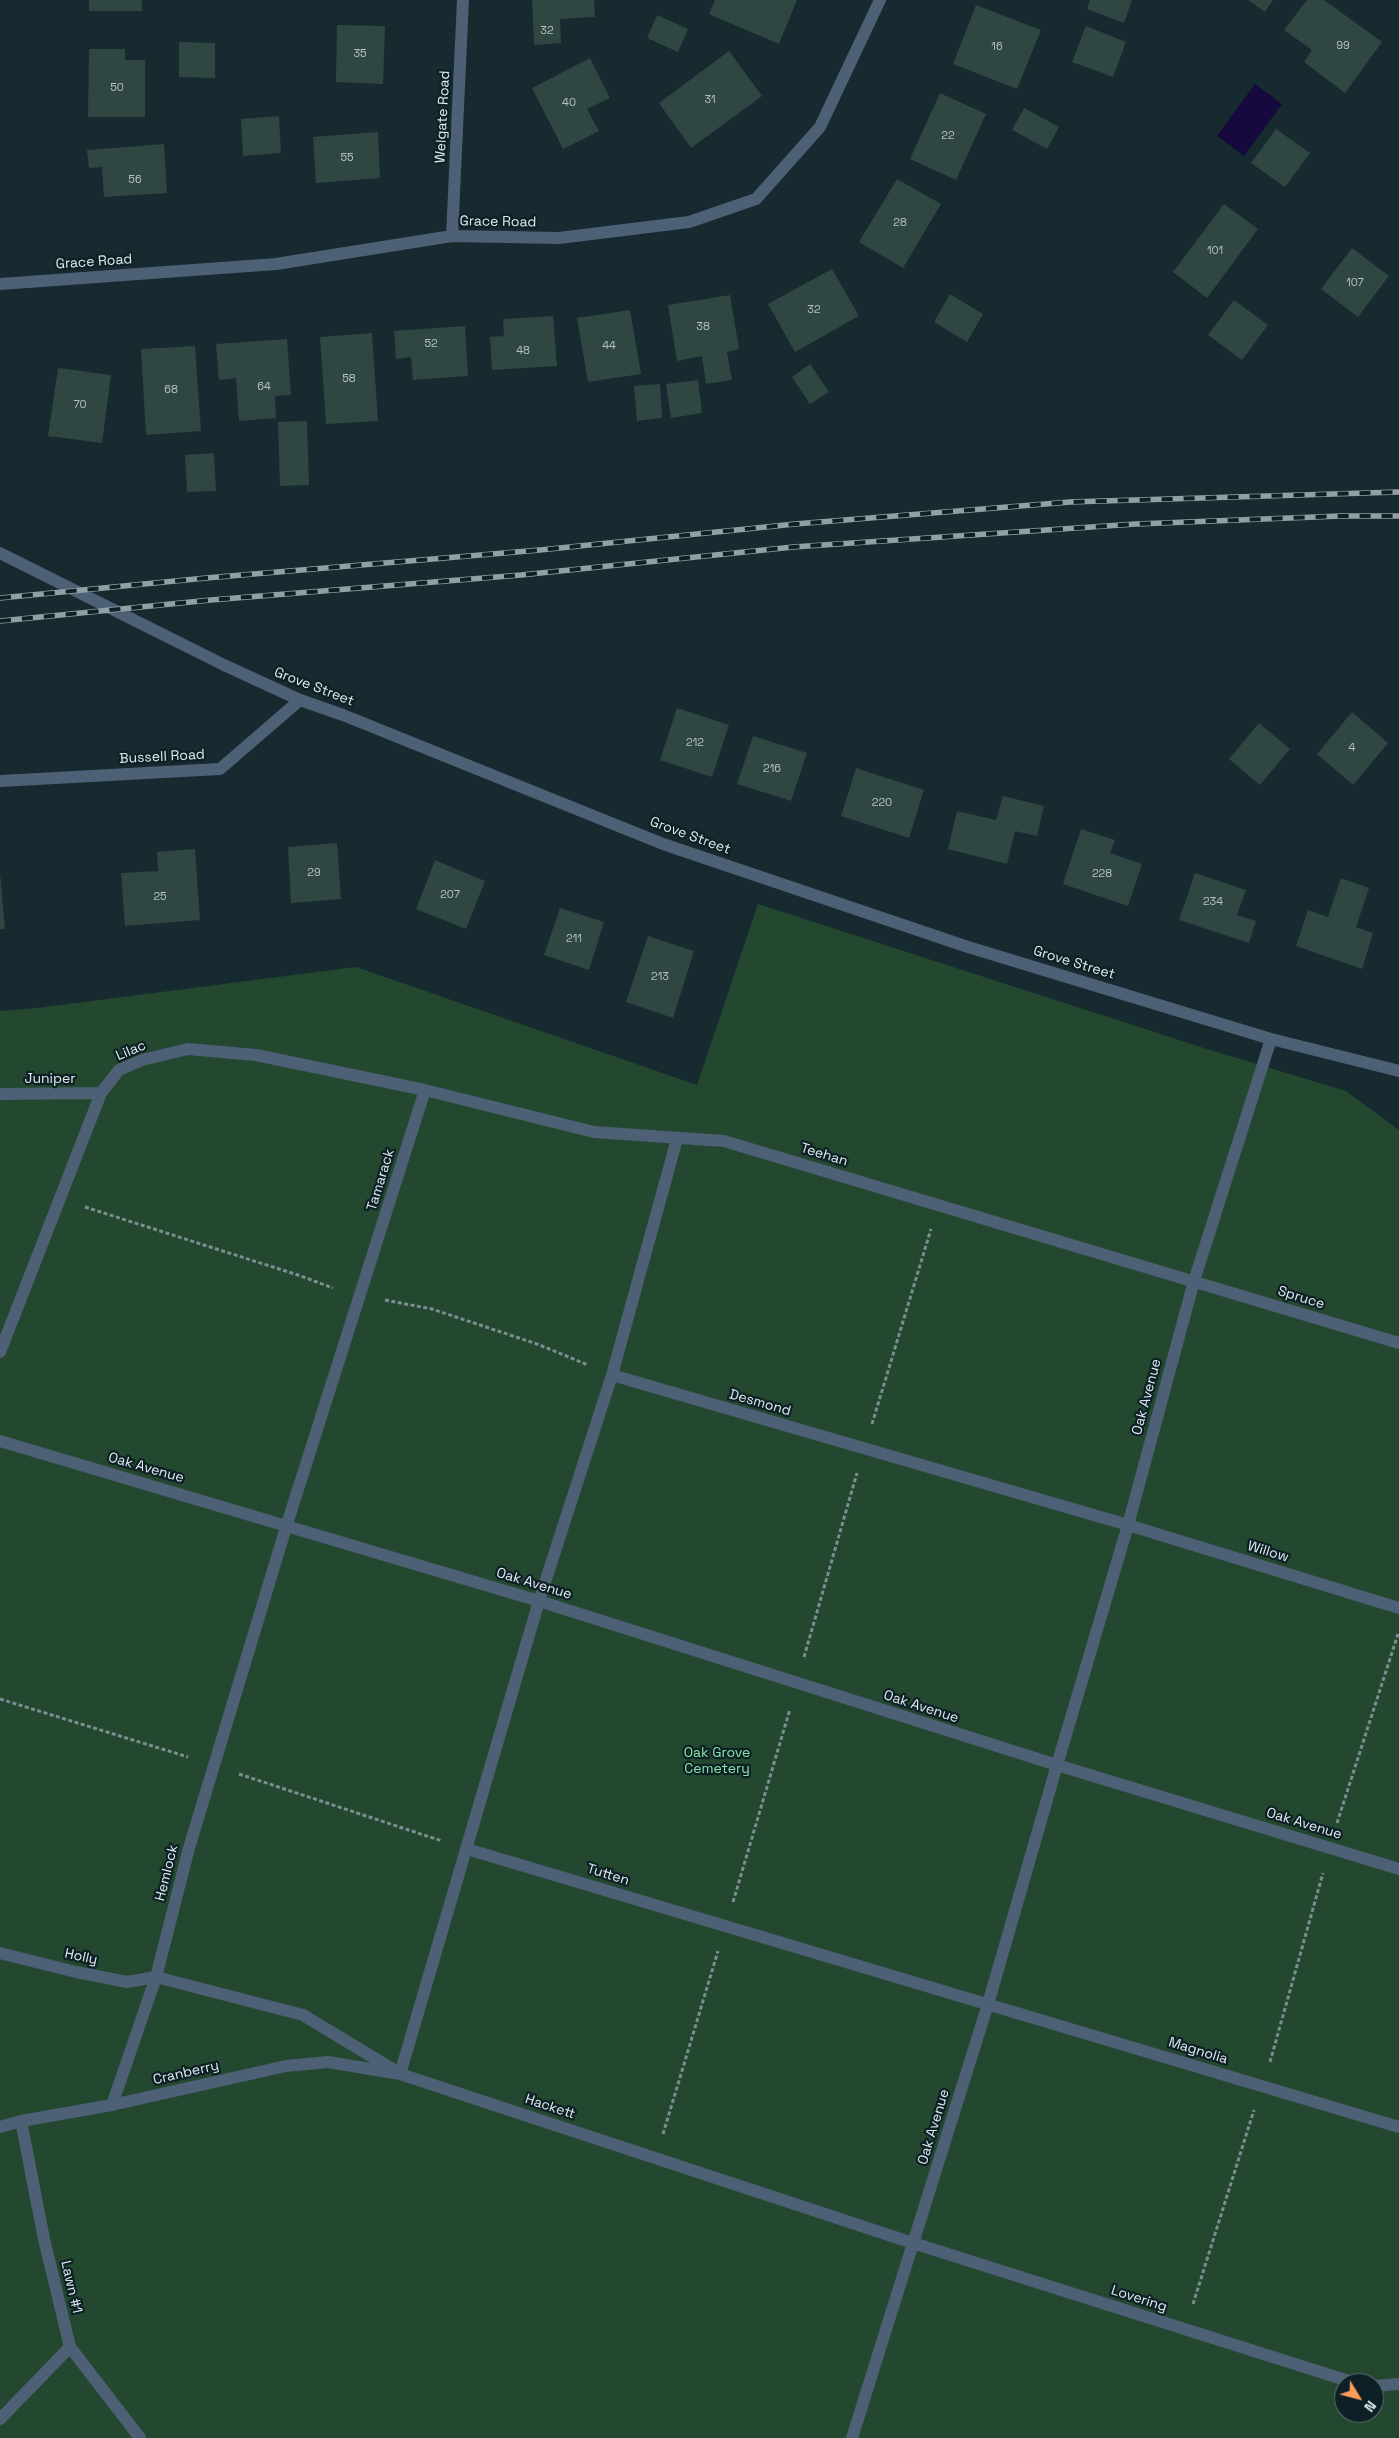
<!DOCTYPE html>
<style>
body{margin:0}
#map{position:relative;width:1399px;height:2438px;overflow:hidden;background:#162a2f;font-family:"Space Grotesk",sans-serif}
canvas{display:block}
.north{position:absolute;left:1334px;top:2373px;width:50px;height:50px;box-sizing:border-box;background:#0d2025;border:1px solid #617176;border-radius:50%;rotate:127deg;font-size:14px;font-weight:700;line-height:20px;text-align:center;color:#e0ebef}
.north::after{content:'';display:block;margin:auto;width:18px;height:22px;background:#fe9c57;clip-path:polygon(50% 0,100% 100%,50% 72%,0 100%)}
</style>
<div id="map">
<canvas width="1399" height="2438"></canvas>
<div class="north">N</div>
</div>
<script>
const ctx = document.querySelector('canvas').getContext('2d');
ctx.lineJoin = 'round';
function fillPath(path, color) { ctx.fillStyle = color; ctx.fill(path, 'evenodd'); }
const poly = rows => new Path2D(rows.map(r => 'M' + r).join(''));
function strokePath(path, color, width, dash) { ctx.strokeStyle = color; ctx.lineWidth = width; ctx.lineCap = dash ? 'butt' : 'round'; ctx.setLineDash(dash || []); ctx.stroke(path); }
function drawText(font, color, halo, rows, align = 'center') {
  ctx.font = font + ' "Space Grotesk",sans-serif'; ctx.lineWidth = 4.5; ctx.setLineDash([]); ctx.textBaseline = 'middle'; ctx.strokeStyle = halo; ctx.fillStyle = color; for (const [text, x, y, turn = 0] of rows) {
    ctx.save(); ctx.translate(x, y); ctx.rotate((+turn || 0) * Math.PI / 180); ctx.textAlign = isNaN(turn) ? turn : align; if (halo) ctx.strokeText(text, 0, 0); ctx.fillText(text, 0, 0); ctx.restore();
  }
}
const green = poly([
 [758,904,1207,1049,1346,1091,1399,1130,1399,2438,0,2438,0,1011,37,1008,356,967,697,1085],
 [1344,2383,1374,2383,1374,2413,1344,2413]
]);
const water = poly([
 [1255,84,1282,104,1244,156,1217,136]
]);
const building = poly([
 [89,0,142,0,142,11,89,11],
 [532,0,594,0,595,17,560,19,561,43,534,45],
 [715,0,797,0,779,44,709,14],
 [1090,0,1132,0,1124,23,1087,9],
 [1248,0,1273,0,1265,12],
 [1307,0,1324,0,1382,42,1345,93,1304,62,1312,50,1284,30],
 [976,5,1041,30,1017,89,953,64],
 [657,15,688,29,678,52,647,38],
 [337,25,385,26,383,84,336,82],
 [1086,26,1126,42,1113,77,1072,62],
 [179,42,215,43,215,78,179,77],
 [89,49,125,49,125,60,145,60,145,117,88,117],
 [729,51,762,96,691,148,659,103],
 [590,58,610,98,587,109,599,131,563,149,532,88],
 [940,93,986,114,956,180,910,159],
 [1024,108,1059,127,1047,149,1012,130],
 [279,116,281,153,243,156,241,119],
 [1276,129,1310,153,1285,187,1251,163],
 [378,132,380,178,316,183,313,137],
 [164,144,167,193,104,197,102,167,89,168,87,150],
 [897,179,941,204,903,268,859,242],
 [1224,204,1258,229,1207,298,1173,272],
 [1352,248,1389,276,1358,317,1321,289],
 [832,269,859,316,795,352,768,304],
 [950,294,983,314,967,342,934,322],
 [730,295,739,349,727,352,732,380,706,384,702,356,677,361,668,305],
 [1234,300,1268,325,1242,360,1208,335],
 [630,310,641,374,588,382,577,318],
 [553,316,557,366,492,370,490,337,504,336,503,319],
 [465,326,468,376,413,380,411,357,396,359,394,331],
 [372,333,378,421,326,424,320,337],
 [287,339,291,395,275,396,276,418,239,421,236,378,219,380,216,344],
 [195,346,201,431,146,435,141,349],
 [810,364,829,392,810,404,792,377],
 [58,368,111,375,102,443,48,436],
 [698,380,702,413,671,418,666,384],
 [660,384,662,418,637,421,634,386],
 [307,421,309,485,280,486,278,422],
 [214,453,216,491,187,492,185,455],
 [677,708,729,725,712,777,660,760],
 [1352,712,1388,743,1353,785,1317,754],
 [1259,723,1290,749,1260,785,1229,759],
 [753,736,807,753,791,801,737,784],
 [856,768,924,790,909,838,841,816],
 [1003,796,1044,806,1037,836,1015,831,1007,864,948,849,957,811,996,820],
 [1081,829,1115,840,1110,853,1142,864,1128,906,1063,884],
 [337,843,341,899,291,903,288,847],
 [195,849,200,920,125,926,121,873,158,871,157,852],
 [435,860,485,881,466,929,416,909],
 [0,873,5,929,0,929],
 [1195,873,1246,890,1237,915,1256,921,1249,943,1179,920],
 [1341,878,1369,888,1356,927,1373,933,1362,969,1296,946,1308,910,1328,917],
 [560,908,604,922,589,970,544,955],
 [648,936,694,951,673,1018,626,1002]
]);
const path = poly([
 [85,1207,298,1275,333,1288],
 [385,1300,432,1309,537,1344,588,1365],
 [872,1424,931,1229],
 [804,1657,857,1473],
 [0,1699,188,1757],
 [239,1774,442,1841],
 [1337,1823,1398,1634],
 [733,1902,790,1709],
 [1270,2062,1323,1873],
 [663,2134,718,1951],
 [1193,2304,1254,2110]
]);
const minor = poly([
 [452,236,463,0],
 [0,284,276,264,452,236,559,238,689,222,756,199,820,127,880,0],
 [0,553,224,665,300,700,343,715,663,844,968,947,1271,1039,1399,1071],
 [0,781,220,769,300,700],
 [0,1094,101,1093],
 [0,1352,101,1093,119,1070,142,1060,188,1049,256,1055,425,1090,594,1132,724,1141,1399,1343],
 [612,1375,1128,1525,1399,1608],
 [0,1441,539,1601,1057,1765,1128,1525,1194,1281,1271,1039],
 [467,1849,1399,2127],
 [0,1953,76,1972,127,1982,156,1977,303,2015,394,2070],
 [400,2074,539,1601,612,1375,677,1139],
 [112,2105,156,1977,189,1848,287,1524,425,1090],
 [21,2121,44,2239,70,2347,140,2438],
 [0,2127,21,2121,112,2105,286,2066,328,2062,400,2074,913,2243,1355,2383],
 [1374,2386,1399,2384],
 [0,2419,70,2347],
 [852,2438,988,2004,1057,1765,1399,1869]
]);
const rail = poly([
 [0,598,206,578,540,550,795,524,1070,502,1399,492],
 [0,621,211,600,521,575,793,547,1136,524,1341,516,1399,516]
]);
const numberNames = [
 ["32",547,31],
 ["99",1343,46],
 ["16",997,47],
 ["35",360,54],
 ["50",117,88],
 ["31",710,100],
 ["40",569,103],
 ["22",948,136],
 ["55",347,158],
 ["56",135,180],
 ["28",900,223],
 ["101",1215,251],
 ["107",1355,283],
 ["32",814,310],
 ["38",703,327],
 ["52",431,344],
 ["44",609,346],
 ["48",523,351],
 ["58",349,379],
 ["64",264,387],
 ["68",171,390],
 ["70",80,405],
 ["212",695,743],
 ["4",1352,748],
 ["216",772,769],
 ["220",882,803],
 ["29",314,873],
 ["228",1102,874],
 ["207",450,895],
 ["25",160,897],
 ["234",1213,902],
 ["211",574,939],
 ["213",660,977]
];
const streetNames = [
 ["Welgate Road",443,117,-87],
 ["Grace Road",498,222,1],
 ["Grace Road",94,262,-4],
 ["Grove Street",314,687,21],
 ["Bussell Road",162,757,-3],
 ["Grove Street",690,836,20],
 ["Grove Street",1074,963,17],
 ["Lilac",131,1051,-23],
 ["Juniper",50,1079],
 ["Teehan",824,1155,17],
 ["Tamarack",381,1180,-73],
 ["Spruce",1301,1298,17],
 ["Oak Avenue",1147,1397,-75],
 ["Desmond",760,1403,16],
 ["Oak Avenue",146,1468,16],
 ["Willow",1268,1552,17],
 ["Oak Avenue",534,1584,17],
 ["Oak Avenue",921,1707,18],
 ["Oak Avenue",1304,1824,17],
 ["Hemlock",167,1873,-76],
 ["Tutten",608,1875,17],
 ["Holly",81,1957,12],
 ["Magnolia",1198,2051,17],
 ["Cranberry",186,2073,-13],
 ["Hackett",550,2107,18],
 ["Oak Avenue",934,2127,-73],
 ["Lawn #1",71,2287,77],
 ["Lovering",1139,2299,18]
];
const parkNames = [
 ["Oak Grove",717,1753],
 ["Cemetery",717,1769]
];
fillPath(green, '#23482f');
fillPath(water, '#15093d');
fillPath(building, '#304643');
strokePath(path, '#7d8d91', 3, [4, 2.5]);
strokePath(minor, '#4d6075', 12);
strokePath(rail, '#92a0a5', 5.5);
strokePath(rail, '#0d2025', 4, [11]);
drawText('11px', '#b4c2c4', null, numberNames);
drawText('14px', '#e0ebef', '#0d2025', streetNames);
drawText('14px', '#8ae3a5', '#0d2025', parkNames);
</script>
